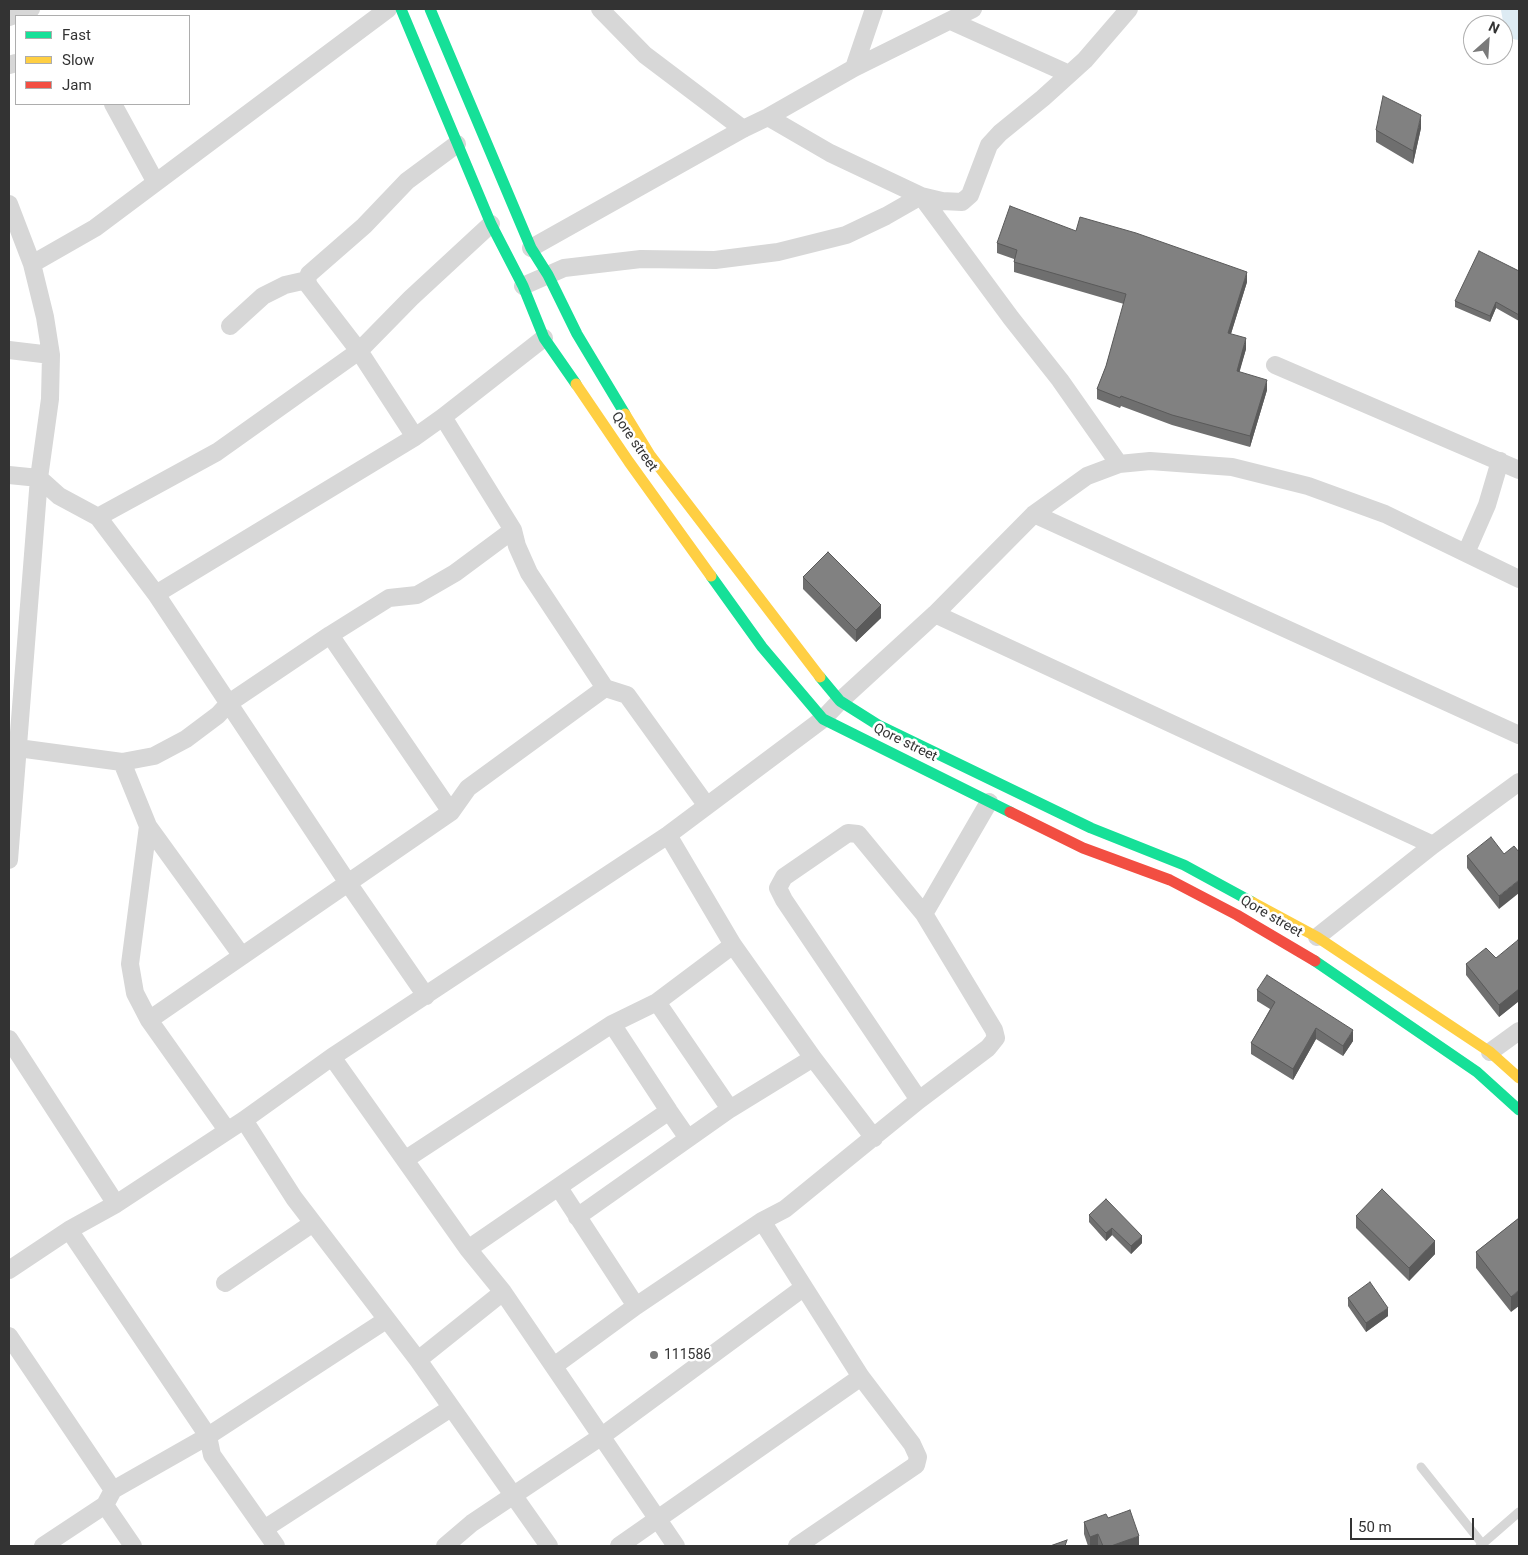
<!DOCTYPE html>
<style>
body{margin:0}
#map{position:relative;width:1528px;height:1555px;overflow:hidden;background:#fff;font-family:Roboto,sans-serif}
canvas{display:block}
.frame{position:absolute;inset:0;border:10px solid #333;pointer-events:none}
.legend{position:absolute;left:15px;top:15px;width:175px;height:90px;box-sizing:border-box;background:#fff;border:1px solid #adadad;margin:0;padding:6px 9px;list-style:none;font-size:15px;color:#333}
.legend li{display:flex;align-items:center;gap:10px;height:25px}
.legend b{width:25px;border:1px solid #adadad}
.north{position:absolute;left:1463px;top:15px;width:50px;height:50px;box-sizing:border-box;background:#fff;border:1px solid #adadad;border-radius:50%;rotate:26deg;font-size:14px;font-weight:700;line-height:20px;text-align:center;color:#333}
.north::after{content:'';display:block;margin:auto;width:18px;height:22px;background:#7a7a7a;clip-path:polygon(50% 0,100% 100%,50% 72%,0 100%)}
.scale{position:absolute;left:1350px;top:1518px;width:124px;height:22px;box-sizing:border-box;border:2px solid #333;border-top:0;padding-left:6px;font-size:15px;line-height:18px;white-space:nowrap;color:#333;-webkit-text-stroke:4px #fff;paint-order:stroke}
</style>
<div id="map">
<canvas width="1528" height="1555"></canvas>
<div class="frame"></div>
<ul class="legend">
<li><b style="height:6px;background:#16e098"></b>Fast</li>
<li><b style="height:6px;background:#ffcf43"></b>Slow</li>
<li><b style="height:6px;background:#f24e42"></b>Jam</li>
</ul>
<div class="north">N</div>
<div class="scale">50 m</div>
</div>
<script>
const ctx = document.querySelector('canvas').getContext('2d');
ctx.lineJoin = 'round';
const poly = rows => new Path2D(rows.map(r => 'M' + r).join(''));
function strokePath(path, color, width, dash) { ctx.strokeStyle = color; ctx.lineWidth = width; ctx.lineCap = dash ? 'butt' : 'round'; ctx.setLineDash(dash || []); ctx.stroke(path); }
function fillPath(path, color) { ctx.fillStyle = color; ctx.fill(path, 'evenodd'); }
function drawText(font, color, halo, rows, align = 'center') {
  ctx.font = font + ' Roboto,sans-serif'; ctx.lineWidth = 5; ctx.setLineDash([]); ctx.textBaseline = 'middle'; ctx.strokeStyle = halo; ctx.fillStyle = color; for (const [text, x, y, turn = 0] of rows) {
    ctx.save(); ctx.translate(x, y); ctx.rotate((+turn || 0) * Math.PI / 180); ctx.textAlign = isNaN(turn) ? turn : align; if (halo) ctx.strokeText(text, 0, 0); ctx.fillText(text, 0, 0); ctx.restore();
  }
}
const river = poly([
 [1516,9,1519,25]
]);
const lane = poly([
 [1421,1467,1484,1546],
 [1480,1546,1519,1512]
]);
const street = poly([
 [600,9,645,55,743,129],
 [9,17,31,9],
 [951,21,1069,74],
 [9,65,16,63],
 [854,68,874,9],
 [113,104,155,181],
 [768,117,830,153,921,196,942,201,962,202,970,195,989,145,1000,133,1043,98,1085,60,1129,9],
 [921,196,1011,318,1060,380,1119,464],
 [9,204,32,264,45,317,51,355,50,399,39,478,9,860],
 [531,248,743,129,768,117,854,68,973,9],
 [32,264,95,228,388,9],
 [307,280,309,286,359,351,415,437],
 [523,286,564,268,641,259,715,260,778,252,846,235,886,216,921,196],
 [230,326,263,296,285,285,307,280,309,274,364,226,407,181,457,144],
 [9,350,51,355],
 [1275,365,1519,470],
 [443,417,513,530,517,546,529,573,605,688,627,695,707,806],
 [9,475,39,478,59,496,98,517,156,594,348,883,426,996],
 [1034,514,1519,735],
 [98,517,217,452,359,351,411,298,491,224],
 [1466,553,1487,505,1500,461],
 [156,594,415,437,443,417,544,338],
 [935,614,1433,845],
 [330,635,451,812],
 [18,748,122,762,154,756,186,739,218,715,229,703,330,635,389,598,417,595,455,573,513,530],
 [122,762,148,826,242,956],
 [148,826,130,964,135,993,149,1020,227,1130],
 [668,835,733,945,813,1058,874,1138],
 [924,914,989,802],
 [1317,937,1433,845,1519,782],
 [657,1002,730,1109],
 [149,1020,451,812,468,788,605,688],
 [612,1024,669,1111,687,1137],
 [9,1039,116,1204],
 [1490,1052,1519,1031],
 [332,1057,468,1249,503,1292,676,1546],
 [244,1120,294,1198,418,1360,549,1546],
 [406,1159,612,1024,657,1002,733,945],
 [559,1188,636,1306],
 [577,1217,730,1109,813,1058],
 [762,1221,861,1377,912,1444,918,1457,916,1465,797,1546],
 [69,1230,208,1436,212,1455,276,1546],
 [468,1249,669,1111],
 [9,1270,69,1230,116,1204,244,1120,332,1057,668,835,823,719,840,701,935,614,1034,514,1087,476,1119,464,1150,461,1232,467,1308,486,1385,514,1519,579],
 [225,1283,313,1223],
 [9,1336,113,1490],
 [418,1360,503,1292],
 [554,1366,636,1306,762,1221,785,1209,919,1100,988,1048,996,1038,994,1030,924,914,858,834,848,833,784,877,778,888,784,900,919,1100],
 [105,1505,133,1546],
 [264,1529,451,1408],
 [43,1546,105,1505,113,1490,208,1436,386,1320],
 [445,1546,472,1523,602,1436,803,1288],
 [619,1546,861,1377]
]);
const fast = poly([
 [401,9,491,224,523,286,544,338,576,384],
 [430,9,531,248,548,275,577,334,625,414],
 [711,576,762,647,823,719,1010,812],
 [820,677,840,701,878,725,1091,828,1184,865,1252,902],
 [1315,961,1477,1072,1519,1110]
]);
const slow = poly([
 [576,384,629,462,711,576],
 [625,414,650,455,820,677],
 [1252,902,1317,937,1490,1052,1519,1078]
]);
const jam = poly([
 [1010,812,1083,848,1170,880,1237,915,1315,961]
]);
const wall = poly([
 [1421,128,1413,164,1376,142,1376,130],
 [1076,231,1247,282,1231,334,1246,349,1239,372,1267,390,1250,447,1172,425,1121,406,1120,408,1097,399,1097,389,1106,366,1124,304,1014,272,1014,259,997,253,997,243],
 [1519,271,1519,321,1496,308,1490,322,1455,307,1455,301],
 [803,577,881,618,856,642,803,589],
 [1504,854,1499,909,1467,868,1467,856],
 [1519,942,1519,1001,1499,1017,1466,975,1466,964,1496,958],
 [1257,990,1353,1041,1343,1056,1316,1039,1293,1080,1251,1054,1251,1043,1270,1009,1257,1001],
 [1089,1215,1142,1243,1131,1254,1112,1235,1106,1241,1089,1222],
 [1356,1216,1435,1254,1409,1281,1356,1228],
 [1519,1218,1511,1312,1476,1268,1476,1252],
 [1348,1298,1388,1316,1366,1332,1348,1306],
 [1108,1518,1139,1546,1088,1546,1084,1534,1084,1522]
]);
const shadedWall = poly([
 [1421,115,1421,128,1413,164,1413,151],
 [1247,272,1247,282,1228,343,1228,333],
 [1496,302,1496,308,1490,322,1490,316],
 [1246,338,1246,349,1237,381,1237,371],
 [1267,380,1267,390,1250,447,1250,436],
 [881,605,881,618,856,642,856,630],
 [1519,880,1519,893,1499,909,1499,896],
 [1519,989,1519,1001,1499,1017,1499,1005],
 [1316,1028,1316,1039,1293,1080,1293,1069],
 [1353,1030,1353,1041,1343,1056,1343,1046],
 [1112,1228,1112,1235,1106,1241,1106,1233],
 [1142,1236,1142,1243,1131,1254,1131,1246],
 [1435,1241,1435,1254,1409,1281,1409,1268],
 [1519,1290,1519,1306,1511,1312,1511,1297],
 [1388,1308,1388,1316,1366,1332,1366,1323],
 [1098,1534,1098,1546,1090,1546,1090,1537],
 [1139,1536,1139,1546,1111,1546]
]);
const building = poly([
 [1383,96,1421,115,1413,151,1376,130,1383,96],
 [1010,206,1076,231,1080,217,1136,233,1247,272,1228,333,1246,338,1237,371,1267,380,1250,436,1172,415,1121,396,1120,398,1097,389,1106,366,1126,294,1014,262,1017,250,997,243,1010,206],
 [1479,251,1519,271,1519,315,1496,302,1490,316,1455,301,1479,251],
 [828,552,881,605,856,630,803,577,828,552],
 [1491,837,1504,854,1514,846,1519,852,1519,880,1499,896,1467,856,1491,837],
 [1518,940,1519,942,1519,989,1499,1005,1466,964,1486,948,1496,958,1518,940],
 [1267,975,1353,1030,1343,1046,1316,1028,1293,1069,1251,1043,1275,1002,1257,990,1267,975],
 [1382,1189,1435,1241,1409,1268,1356,1216,1382,1189],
 [1106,1199,1142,1236,1131,1246,1112,1228,1106,1233,1089,1215,1106,1199],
 [1519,1218,1519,1290,1511,1297,1476,1252,1519,1218],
 [1370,1282,1388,1308,1366,1323,1348,1298,1370,1282],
 [1130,1510,1139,1536,1111,1546,1103,1546,1098,1534,1090,1537,1084,1522,1106,1514,1108,1518,1130,1510],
 [1067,1540,1065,1546,1050,1546,1067,1540]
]);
const markers = [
 [654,1355,5,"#7a7a7a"]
];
const streetNames = [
 ["Qore street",634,442,55],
 ["Qore street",905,743,26],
 ["Qore street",1271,917,30]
];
const poiNames = [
 ["111586",664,1355]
];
strokePath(river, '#ddebf3', 30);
strokePath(lane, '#d7d7d7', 9);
strokePath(street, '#d7d7d7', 18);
strokePath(fast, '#16e098', 11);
strokePath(slow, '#ffcf43', 11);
strokePath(jam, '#f24e42', 11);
fillPath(wall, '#6f6f6f');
fillPath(shadedWall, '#5a5a5a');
fillPath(building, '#818181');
strokePath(building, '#5a5a5a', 1);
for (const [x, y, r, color] of markers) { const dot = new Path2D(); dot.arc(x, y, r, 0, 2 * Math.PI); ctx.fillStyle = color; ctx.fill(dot); strokePath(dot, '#fff', 2); }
drawText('14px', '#333', '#fff', streetNames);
drawText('14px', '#333', '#fff', poiNames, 'left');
</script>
